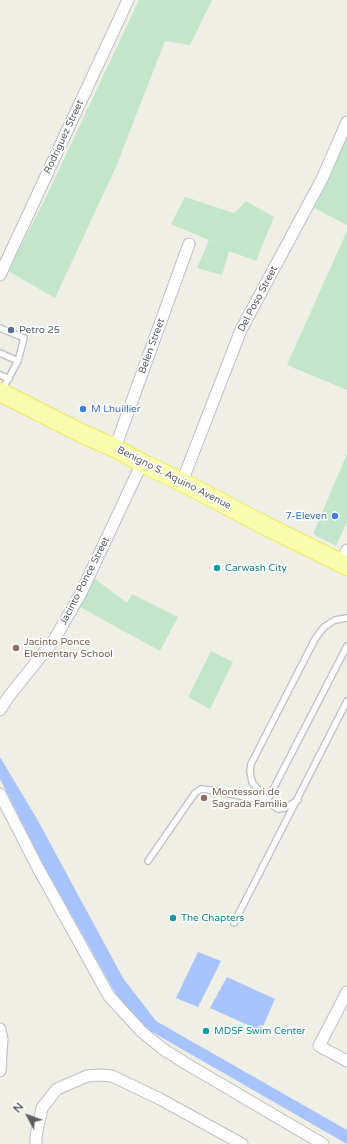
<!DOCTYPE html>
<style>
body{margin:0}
#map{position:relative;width:347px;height:1144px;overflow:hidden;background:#efefe5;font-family:"Varela Round",sans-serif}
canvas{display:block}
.north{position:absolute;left:8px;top:1096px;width:40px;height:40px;-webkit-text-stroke:3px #fff;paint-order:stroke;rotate:311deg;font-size:11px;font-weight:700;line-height:16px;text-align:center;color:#5d5f66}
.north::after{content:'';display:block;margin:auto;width:14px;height:18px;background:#5d5f66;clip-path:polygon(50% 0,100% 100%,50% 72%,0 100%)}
</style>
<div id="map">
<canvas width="347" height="1144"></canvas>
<div class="north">N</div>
</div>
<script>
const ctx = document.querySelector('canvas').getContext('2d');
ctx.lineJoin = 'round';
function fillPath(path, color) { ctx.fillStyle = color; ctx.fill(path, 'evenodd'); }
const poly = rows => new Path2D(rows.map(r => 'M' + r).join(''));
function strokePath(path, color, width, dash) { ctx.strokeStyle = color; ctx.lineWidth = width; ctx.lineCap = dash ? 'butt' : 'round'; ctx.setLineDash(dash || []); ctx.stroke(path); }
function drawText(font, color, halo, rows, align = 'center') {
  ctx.font = font + ' "Varela Round",sans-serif'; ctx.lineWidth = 3.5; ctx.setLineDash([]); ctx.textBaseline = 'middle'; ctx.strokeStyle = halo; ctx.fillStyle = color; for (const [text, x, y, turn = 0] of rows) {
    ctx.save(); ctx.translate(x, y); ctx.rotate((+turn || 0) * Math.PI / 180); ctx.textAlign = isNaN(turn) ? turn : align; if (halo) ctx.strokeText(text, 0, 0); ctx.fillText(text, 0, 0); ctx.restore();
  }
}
const green = poly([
 [139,0,212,0,190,45,165,41,116,167,55,298,8,271,46,197],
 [347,133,347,225,314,208,327,182],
 [185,197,234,213,246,201,274,217,256,261,229,251,222,275,197,268,209,240,171,224],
 [347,231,347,390,287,365],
 [347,454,347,522,336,546,313,534],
 [94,578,127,603,132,594,178,617,160,651,80,607],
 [211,651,233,662,210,709,188,697]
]);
const water = poly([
 [0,757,37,819,123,978,156,1021,347,1130,347,1144,147,1029,117,996,43,864,0,779],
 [198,952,221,961,198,1007,176,998],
 [227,977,275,999,261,1031,210,1008]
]);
const service = poly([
 [0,328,24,338,18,361,2,390],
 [0,353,18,361],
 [0,375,9,379],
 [298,800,285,808,278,809,267,801,252,782,250,771,251,764,315,639,324,627,335,620,347,618],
 [267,801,347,646],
 [148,861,195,793,201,789,210,790,267,801],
 [234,923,347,701]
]);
const minor = poly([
 [0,275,128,0],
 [115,448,189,244],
 [182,482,241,330,322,179,347,122],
 [341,564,347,550],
 [0,710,9,696,54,640,81,593,142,463],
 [0,794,38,868,109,996,142,1032,163,1049,185,1063,323,1144],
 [347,992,319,1046,347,1061],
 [0,1029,2,1039,0,1071],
 [36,1144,36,1136,42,1108,57,1089,87,1076,101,1075,112,1076,160,1099,242,1144]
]);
const primary = poly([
 [0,392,85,435,115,448,142,463,182,482,262,524,347,566]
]);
const markers = [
 [11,330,4,"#5c6f8a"],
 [83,409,4,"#3f7fe0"],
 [335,516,4,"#3f7fe0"],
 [217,568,4,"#0f9aa8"],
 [16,648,4,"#8d6e63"],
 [204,798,4,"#8d6e63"],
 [173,918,4,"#0f9aa8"],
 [206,1031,4,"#0f9aa8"]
];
const streetNames = [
 ["Rodriguez Street",64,137,-65],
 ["Del Poso Street",258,299,-62],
 ["Belen Street",152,346,-70],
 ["Benigno S. Aquino Avenue",174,478,27],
 ["Jacinto Ponce Street",85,581,-63]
];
const serviceNames = [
 ["Petro 25",19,330]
];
const shopNames = [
 ["M Lhuillier",91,409],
 ["7-Eleven",327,516,"right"]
];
const cultureNames = [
 ["Carwash City",225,568],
 ["The Chapters",181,918],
 ["MDSF Swim Center",214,1031]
];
const educationNames = [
 ["Jacinto Ponce",24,642],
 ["Elementary School",24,654],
 ["Montessori de",212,792],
 ["Sagrada Familia",212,804]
];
fillPath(green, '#c3e6cb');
fillPath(water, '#a7c3fd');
strokePath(service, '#bdbdc4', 8);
strokePath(minor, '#bdbdc4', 13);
strokePath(primary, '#efe95f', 20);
strokePath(service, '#fff', 5.5);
strokePath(minor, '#fff', 11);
strokePath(primary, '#f7fdac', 18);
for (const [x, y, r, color] of markers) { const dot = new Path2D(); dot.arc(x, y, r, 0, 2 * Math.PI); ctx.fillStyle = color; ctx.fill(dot); strokePath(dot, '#fff', 1.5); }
drawText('10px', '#5d5f66', '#fff', streetNames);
drawText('10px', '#4e5e75', '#fff', serviceNames, 'left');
drawText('10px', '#366cbe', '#fff', shopNames, 'left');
drawText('10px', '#0d838f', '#fff', cultureNames, 'left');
drawText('10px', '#785e54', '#fff', educationNames, 'left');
</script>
